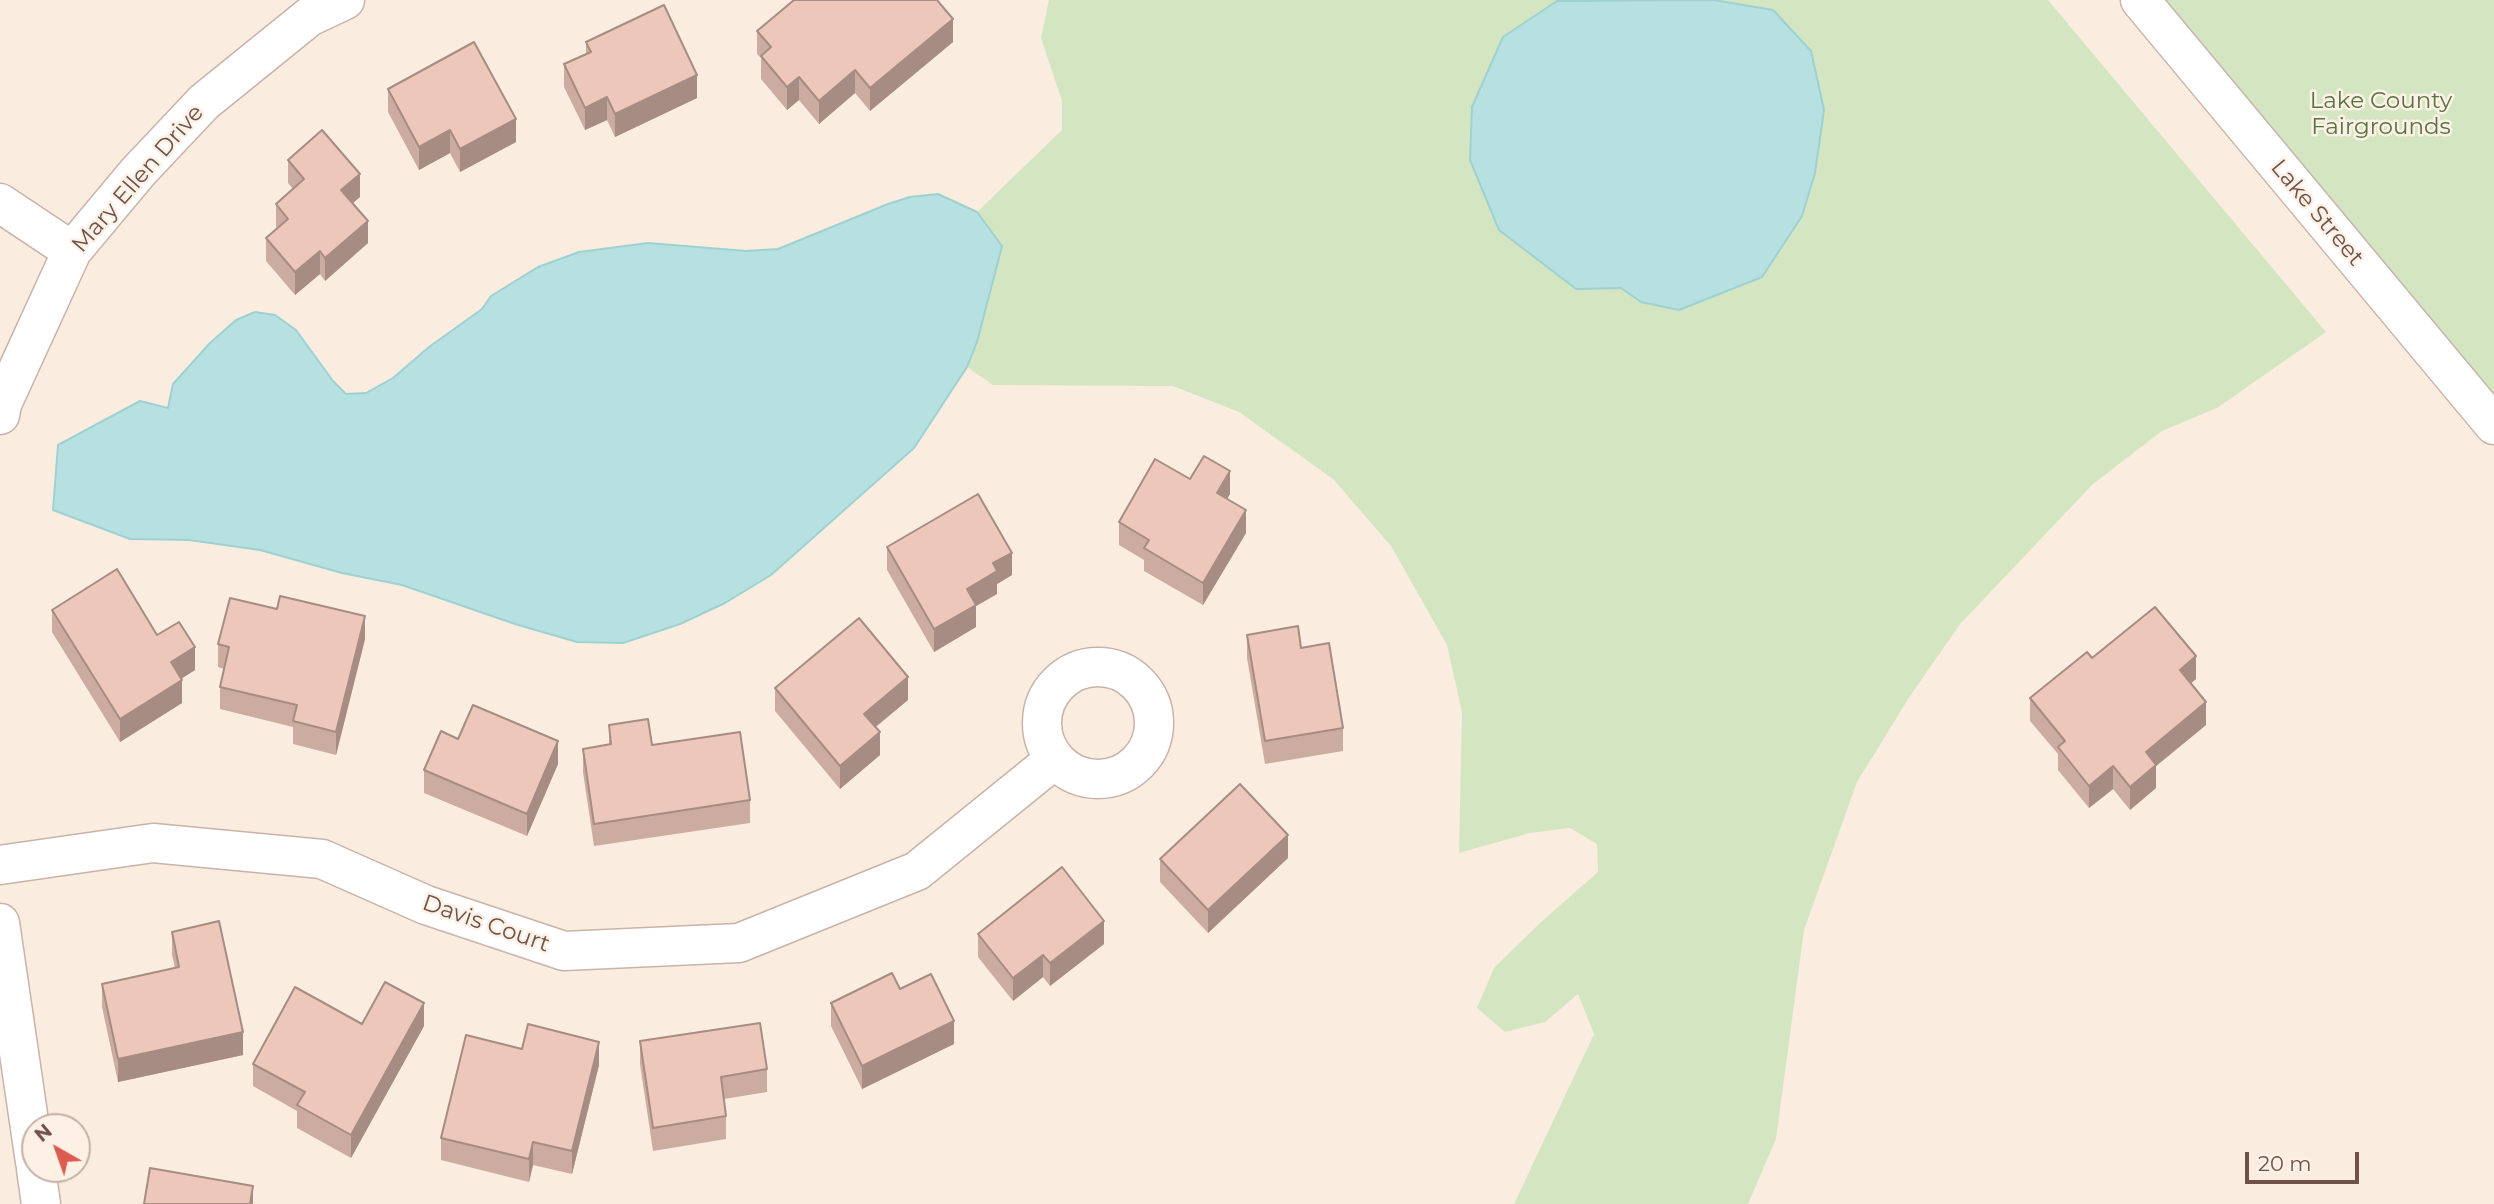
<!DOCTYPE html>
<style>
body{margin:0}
#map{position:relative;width:2494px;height:1204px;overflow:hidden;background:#faede0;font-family:Montserrat,sans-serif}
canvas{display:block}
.north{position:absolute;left:21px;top:1113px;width:70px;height:70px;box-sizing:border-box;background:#fdf1e6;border:2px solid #c4b1a8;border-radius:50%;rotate:320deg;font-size:19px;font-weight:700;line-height:28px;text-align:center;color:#6e524a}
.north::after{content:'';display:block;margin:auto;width:24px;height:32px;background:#db5b4e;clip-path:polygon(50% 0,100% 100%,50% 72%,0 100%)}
.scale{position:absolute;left:2245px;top:1152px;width:114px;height:32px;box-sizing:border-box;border:4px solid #6e524a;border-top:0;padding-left:9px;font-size:21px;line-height:24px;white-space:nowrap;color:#6e524a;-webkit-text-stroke:5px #fdf1e6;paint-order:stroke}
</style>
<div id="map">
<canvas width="2494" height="1204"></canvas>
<div class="north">N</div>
<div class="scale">20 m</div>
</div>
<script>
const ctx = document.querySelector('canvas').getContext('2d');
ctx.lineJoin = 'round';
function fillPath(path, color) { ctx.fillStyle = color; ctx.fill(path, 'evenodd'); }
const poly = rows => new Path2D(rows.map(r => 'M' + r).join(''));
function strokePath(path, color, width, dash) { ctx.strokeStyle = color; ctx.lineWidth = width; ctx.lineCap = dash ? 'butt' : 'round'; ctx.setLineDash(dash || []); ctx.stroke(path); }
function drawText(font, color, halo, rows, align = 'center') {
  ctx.font = font + ' Montserrat,sans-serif'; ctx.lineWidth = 5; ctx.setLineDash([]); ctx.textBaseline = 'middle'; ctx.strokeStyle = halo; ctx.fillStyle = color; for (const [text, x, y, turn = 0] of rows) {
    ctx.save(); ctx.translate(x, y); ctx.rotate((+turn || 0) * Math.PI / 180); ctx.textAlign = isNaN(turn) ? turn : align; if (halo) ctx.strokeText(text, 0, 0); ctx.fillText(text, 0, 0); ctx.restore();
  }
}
const green = poly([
 [1049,0,1561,0,1557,1,1472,107,1471,160,1499,230,1576,289,1621,288,1641,302,1773,10,1714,0,2048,0,2326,332,2217,408,2162,431,2093,484,1961,623,1910,696,1857,782,1804,930,1776,1139,1748,1204,1514,1204,1594,1034,1578,994,1545,1022,1505,1032,1477,1008,1494,968,1540,923,1598,872,1597,844,1570,828,1530,833,1459,853,1462,712,1447,645,1391,546,1333,479,1239,412,1173,386,993,385,967,367,977,342,1002,246,977,212,1062,130,1062,101,1041,38],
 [2136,0,2494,0,2494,426]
]);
const water = poly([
 [1714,0,1773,10,1811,51,1824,110,1815,173,1802,216,1762,277,1679,310,1641,302,1621,288,1576,289,1499,230,1470,160,1472,107,1503,37,1557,1,1714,0],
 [938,194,977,212,1002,246,977,342,967,367,914,448,771,575,725,603,680,624,623,643,577,642,515,624,402,585,342,573,260,550,189,540,130,539,53,510,58,445,140,401,168,408,173,384,210,343,236,320,255,312,275,315,296,330,333,381,346,394,366,393,393,378,429,347,482,309,491,296,538,267,579,252,648,243,746,251,778,249,888,204,910,197,938,194]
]);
const minor = poly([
 [2140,0,2494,425],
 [0,203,72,251],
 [0,415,2,404,72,251,138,172,204,102,309,17,345,0],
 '1042 723a56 56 0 1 1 112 0a56 56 0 1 1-112 0Z',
 [0,865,153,843,322,859,426,905,564,951,739,943,917,871,1054,760],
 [0,923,35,1162],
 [36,1169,41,1204]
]);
const wall = poly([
 [757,31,953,42,870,111,855,93,819,124,799,100,787,110,761,79,761,58,757,54],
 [586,42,697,98,615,137,607,120,585,130,564,87,564,64,586,54],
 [388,89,516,142,460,172,450,153,419,170,388,112],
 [288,160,360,197,353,203,368,243,325,281,320,274,295,295,266,261,266,238,277,228,276,227,276,204,293,189,288,183],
 [1190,479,1230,494,1227,499,1246,533,1203,605,1144,571,1144,560,1119,545,1119,522],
 [887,547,1012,575,997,584,997,594,976,606,976,627,934,652,887,570],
 [52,610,157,635,195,670,181,679,182,703,120,742,52,632],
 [1247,635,1301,648,1343,728,1343,751,1265,764,1247,658],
 [365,639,336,755,293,744,293,727,220,709,220,687,224,669,218,667,218,644],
 [2092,658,2196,679,2191,683,2206,725,2156,766,2156,788,2130,810,2113,789,2089,808,2058,770,2058,754,2030,721,2030,698],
 [775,688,908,700,876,727,880,755,840,789,775,711],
 [609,725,652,745,750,800,750,823,594,846,583,772,583,749,609,745],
 [458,739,558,764,527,836,424,793,424,770],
 [1288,858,1208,933,1160,882,1160,859],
 [172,932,243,1055,118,1082,102,1007,102,984,175,968,172,955],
 [978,934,1104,944,1050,986,1043,977,1013,1001,978,957],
 [900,989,954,1044,862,1089,831,1026,831,1003],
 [362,1024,424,1026,351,1158,297,1128,297,1111,253,1086,253,1064],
 [640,1041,767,1069,767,1092,724,1099,726,1116,726,1139,653,1151,640,1064],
 [522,1049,599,1065,572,1174,533,1165,529,1182,441,1160,441,1138]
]);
const shadedWall = poly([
 [953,19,953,42,870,111,870,88],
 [855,70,855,93,819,124,819,101],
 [697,75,697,98,615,137,615,114],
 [799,77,799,100,787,110,787,87],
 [607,97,607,120,585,130,585,108],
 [516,119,516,142,460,172,460,149],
 [450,130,450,153,419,170,419,147],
 [360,174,360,197,341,213,341,190],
 [368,221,368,243,325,281,325,258],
 [320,251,320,274,295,295,295,272],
 [1230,471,1230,494,1217,516,1217,493],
 [1246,510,1246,533,1203,605,1203,583],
 [1012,553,1012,575,997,584,997,594,976,606,976,627,934,652,934,629,967,589,993,563],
 [365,616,365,639,336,755,336,732],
 [195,647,195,670,171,685,171,662],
 [2196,656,2196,679,2180,692,2180,670],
 [908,677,908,700,864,736,864,714],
 [182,680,182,703,120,742,120,719],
 [2206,702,2206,725,2156,766,2156,788,2130,810,2130,787,2146,752],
 [880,732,880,755,840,789,840,766],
 [558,741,558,764,527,836,527,814],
 [2113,766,2113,789,2089,808,2089,786],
 [1288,835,1288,858,1208,933,1208,910],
 [1104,921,1104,944,1050,986,1050,963],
 [1043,955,1043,977,1013,1001,1013,978],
 [424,1003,424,1026,351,1158,351,1135],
 [954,1021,954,1044,862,1089,862,1066],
 [243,1032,243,1055,118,1082,118,1059],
 [599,1042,599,1065,572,1174,572,1151],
 [533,1142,533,1165,529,1182,529,1159],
 [253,1186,253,1204,250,1204]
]);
const building = poly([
 [794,0,937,0,953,19,870,88,855,70,819,101,799,77,787,87,761,56,771,47,757,31,794,0],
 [664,5,697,75,615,114,607,97,585,108,564,64,591,52,586,42,664,5],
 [474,42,516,119,460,149,450,130,419,147,388,89,474,42],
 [322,130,360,174,341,190,368,221,325,258,320,251,295,272,266,238,288,219,276,204,304,179,288,160,322,130],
 [1204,456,1230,471,1217,493,1246,510,1203,583,1144,548,1149,540,1119,522,1155,459,1190,479,1204,456],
 [978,494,1012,553,993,563,997,571,967,589,976,605,934,629,887,547,978,494],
 [117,569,157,635,179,622,195,647,171,662,182,680,120,719,52,610,117,569],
 [280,596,365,616,336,732,293,721,297,705,220,687,229,647,218,644,230,598,277,609,280,596],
 [2155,607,2196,656,2180,670,2206,702,2146,752,2156,765,2130,787,2113,766,2089,786,2058,747,2065,741,2030,698,2087,652,2092,658,2155,607],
 [859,618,908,677,864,714,880,732,840,766,775,688,859,618],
 [1298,626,1301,648,1329,643,1343,728,1265,741,1247,635,1298,626],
 [473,705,558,741,527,814,424,770,441,731,458,739,473,705],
 [648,719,652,745,740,732,750,800,594,824,583,749,611,744,609,725,648,719],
 [1240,784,1288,835,1208,910,1160,859,1240,784],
 [1062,867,1104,921,1050,963,1043,955,1013,978,978,934,1062,867],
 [219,921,243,1032,118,1059,102,984,179,967,172,932,219,921],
 [892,973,900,989,931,974,954,1021,862,1066,831,1003,892,973],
 [385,982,424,1003,351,1135,297,1105,305,1092,253,1064,295,987,362,1024,385,982],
 [760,1023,767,1069,721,1077,726,1116,653,1128,640,1041,760,1023],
 [528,1024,599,1042,572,1151,533,1142,529,1159,441,1138,466,1035,522,1049,528,1024],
 [150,1168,253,1186,250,1204,144,1204,150,1168]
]);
const parkNames = [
 ["Lake County",2381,101],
 ["Fairgrounds",2381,127]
];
const streetNames = [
 ["Mary Ellen Drive",138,179,-49],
 ["Lake Street",2317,213,50],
 ["Davis Court",486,924,19]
];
fillPath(green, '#d4e6c1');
fillPath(water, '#b7e1e1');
strokePath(water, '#9ed1d2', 2);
strokePath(minor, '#c9b3a9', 41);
strokePath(minor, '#fff', 38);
fillPath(wall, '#ccaca0');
fillPath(shadedWall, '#a68c82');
fillPath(building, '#edc8ba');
strokePath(building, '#a68c82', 2);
drawText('23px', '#587343', '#fdf1e6', parkNames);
drawText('23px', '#6e524a', '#fdf1e6', streetNames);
</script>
